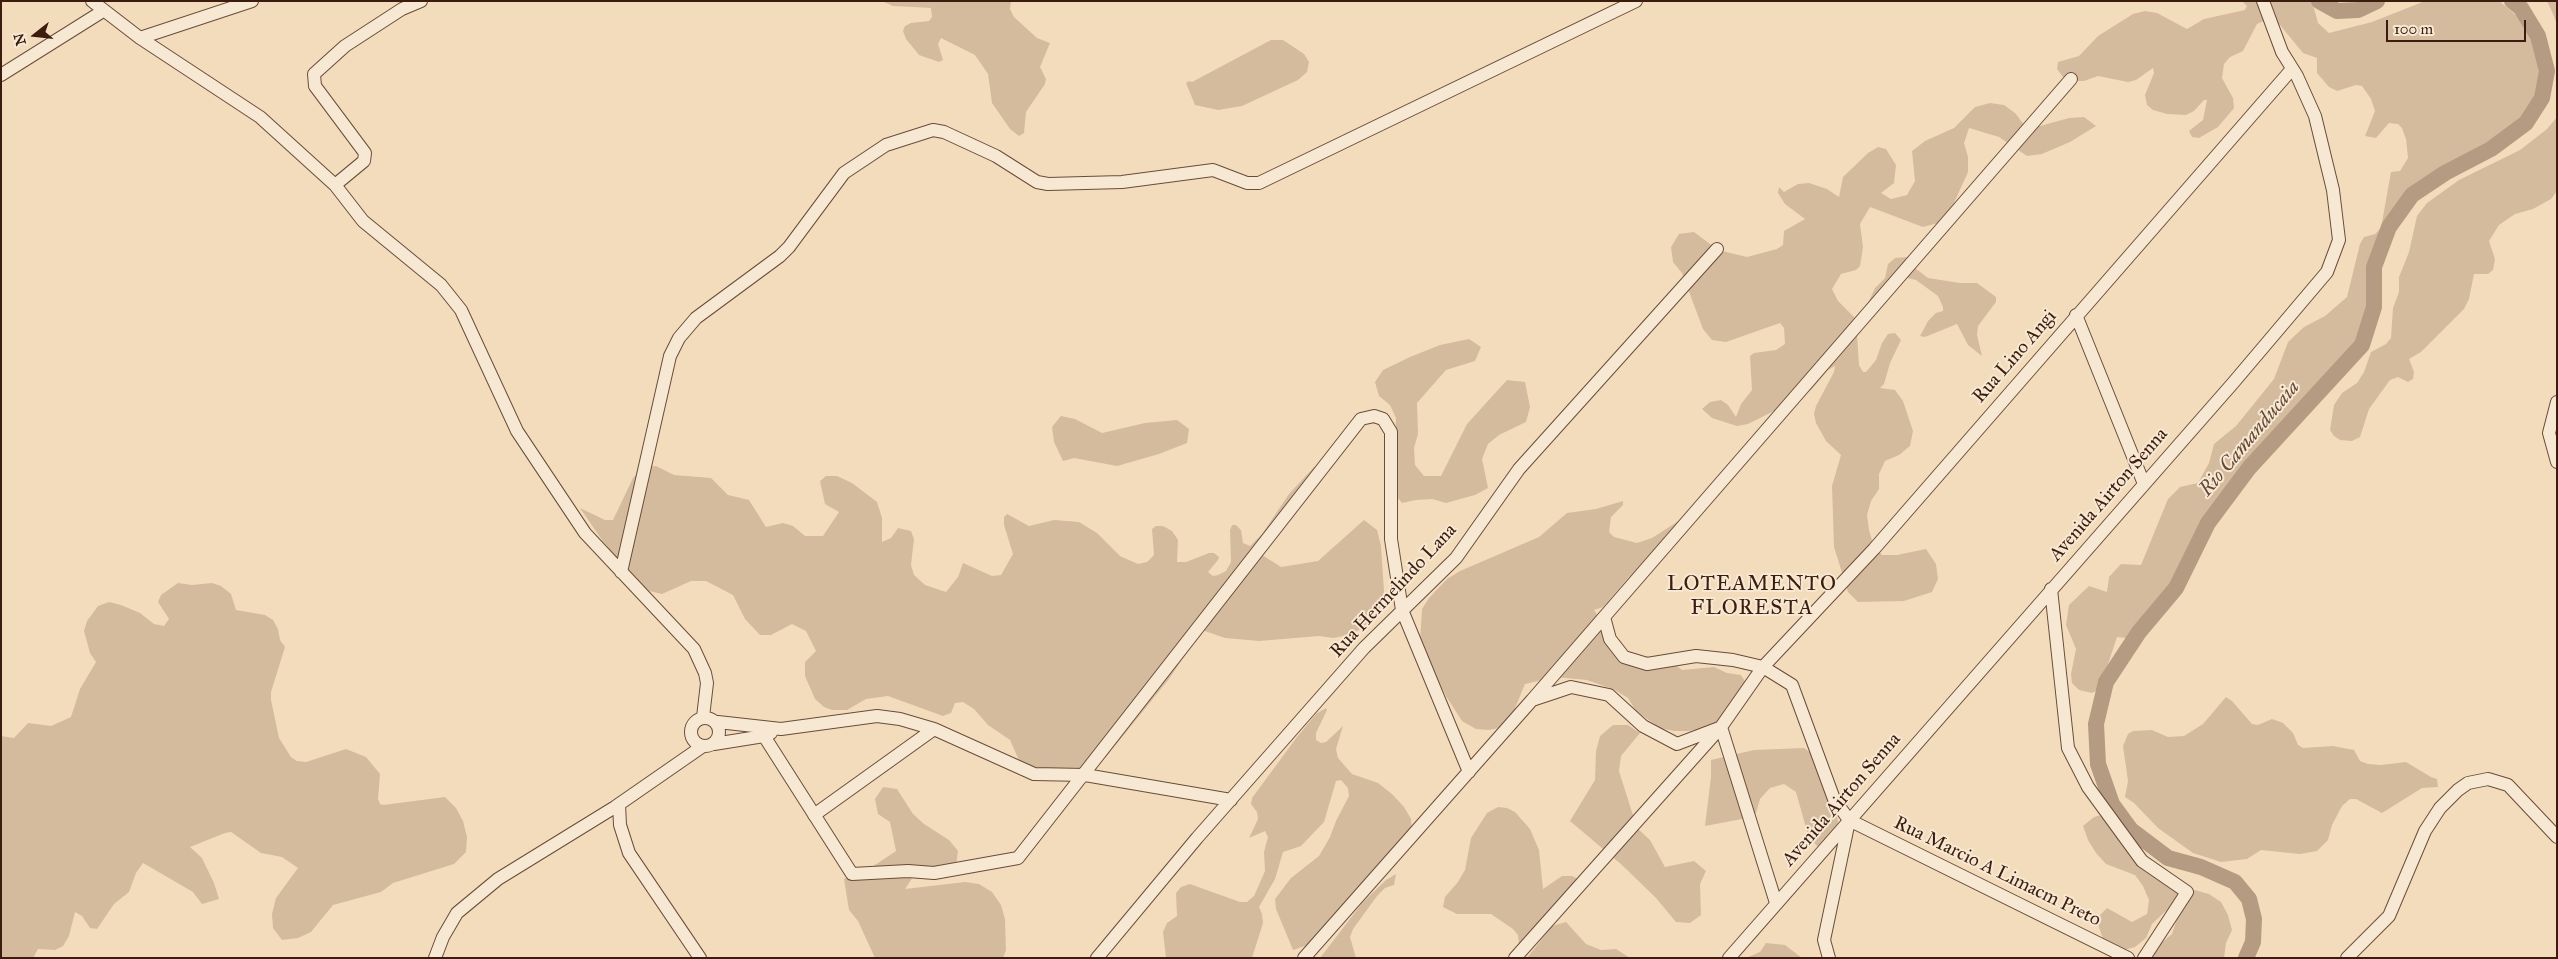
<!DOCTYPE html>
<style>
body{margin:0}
#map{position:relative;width:2558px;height:959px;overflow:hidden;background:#f3dcbc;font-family:"IM FELL Great Primer",serif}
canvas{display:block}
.frame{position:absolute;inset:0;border:2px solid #3b1c0e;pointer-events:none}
.north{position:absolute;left:10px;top:10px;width:50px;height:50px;-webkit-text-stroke:4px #f7e8d3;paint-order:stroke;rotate:254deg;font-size:14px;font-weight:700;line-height:20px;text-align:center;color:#3b1c0e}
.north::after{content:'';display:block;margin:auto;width:18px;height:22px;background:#3b1c0e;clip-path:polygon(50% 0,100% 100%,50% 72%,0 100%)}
.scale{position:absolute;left:2386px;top:20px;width:140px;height:22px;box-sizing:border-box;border:2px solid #3b1c0e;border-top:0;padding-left:6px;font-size:15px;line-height:18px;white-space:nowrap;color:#3b1c0e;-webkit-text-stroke:4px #f7e8d3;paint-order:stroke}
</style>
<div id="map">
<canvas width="2558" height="959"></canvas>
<div class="frame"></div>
<div class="north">N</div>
<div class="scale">100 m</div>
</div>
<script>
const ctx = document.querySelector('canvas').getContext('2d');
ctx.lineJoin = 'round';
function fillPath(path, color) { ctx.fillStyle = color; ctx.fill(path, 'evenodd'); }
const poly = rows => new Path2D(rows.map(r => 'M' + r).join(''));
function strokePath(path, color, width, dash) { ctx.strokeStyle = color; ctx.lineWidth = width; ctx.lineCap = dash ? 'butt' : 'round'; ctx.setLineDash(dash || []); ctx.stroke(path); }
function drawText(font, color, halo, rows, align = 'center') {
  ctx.font = font + ' "IM FELL Great Primer",serif'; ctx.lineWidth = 4; ctx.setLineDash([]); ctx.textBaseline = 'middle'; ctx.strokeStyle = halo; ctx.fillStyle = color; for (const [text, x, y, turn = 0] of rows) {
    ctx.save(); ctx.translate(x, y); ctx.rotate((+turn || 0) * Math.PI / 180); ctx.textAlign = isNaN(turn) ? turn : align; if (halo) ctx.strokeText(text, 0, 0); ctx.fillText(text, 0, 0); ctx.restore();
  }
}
const green = poly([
 [882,1,1011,1,1010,9,1014,17,1037,38,1050,43,1040,67,1046,79,1045,84,1026,112,1024,133,1019,136,1010,129,992,103,988,74,975,55,941,38,938,44,943,60,939,62,919,55,906,39,903,31,905,26,911,23,929,21,932,17,931,8,893,6],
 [2242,1,2312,1,2318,23,2329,33,2372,22,2425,1,2499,1,2522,20,2534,39,2540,59,2542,83,2537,103,2530,113,2509,132,2441,167,2420,182,2376,261,2372,274,2374,292,2371,313,2358,338,2333,372,2306,402,2267,457,2232,492,2211,523,2198,561,2189,575,2147,623,2126,638,2117,637,2103,679,2096,691,2092,693,2079,690,2072,683,2071,674,2076,649,2066,625,2069,605,2089,586,2107,592,2109,577,2121,564,2141,565,2168,499,2180,487,2198,483,2209,463,2214,444,2236,426,2274,379,2288,342,2304,327,2325,316,2347,297,2360,244,2364,237,2375,234,2381,228,2391,172,2400,171,2408,158,2406,139,2402,128,2398,124,2389,123,2376,138,2365,136,2375,111,2371,99,2362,86,2356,85,2337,91,2329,87,2317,73,2317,58,2303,53,2280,25,2270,18,2257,24,2243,51,2230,57,2224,64,2222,78,2233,98,2234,108,2218,127,2199,138,2192,137,2189,131,2203,120,2207,100,2204,100,2194,111,2186,115,2167,114,2153,110,2147,105,2145,95,2154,73,2153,68,2136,80,2128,82,2098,76,2084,81,2073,81,2063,77,2057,69,2058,62,2079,56,2098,36,2133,14,2145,11,2157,13,2187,29,2204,19,2245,10,2247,6],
 [2547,1,2557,1,2557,25,2554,16],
 [1271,40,1283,40,1304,54,1309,62,1307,72,1298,80,1242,106,1218,110,1195,105,1186,83,1189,81,1192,82],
 [1990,103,2004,105,2015,113,2025,126,2040,126,2069,118,2084,117,2096,126,2070,142,2042,154,2027,156,1999,137,1969,128,1964,143,1968,157,1968,172,1949,214,1938,223,1923,227,1870,207,1860,224,1863,247,1860,266,1856,270,1841,274,1832,289,1838,301,1856,319,1859,365,1863,372,1866,372,1876,360,1882,343,1888,334,1895,333,1901,340,1890,363,1884,384,1880,388,1895,390,1903,401,1913,431,1910,446,1899,455,1885,461,1879,474,1879,489,1871,501,1867,515,1869,530,1873,544,1882,555,1897,555,1926,549,1936,564,1938,579,1932,592,1904,601,1858,602,1848,592,1834,547,1832,486,1841,455,1826,441,1816,423,1814,414,1816,406,1834,372,1835,366,1828,370,1812,389,1794,401,1748,424,1737,426,1712,418,1702,409,1710,402,1721,400,1728,405,1736,417,1741,404,1752,390,1750,356,1754,353,1776,350,1785,344,1784,328,1780,323,1726,342,1712,340,1703,329,1682,273,1673,262,1671,247,1679,234,1694,232,1718,250,1747,257,1777,249,1783,245,1784,231,1805,219,1785,204,1778,193,1779,187,1784,192,1798,184,1809,183,1827,189,1839,197,1843,177,1868,153,1878,147,1886,149,1896,165,1894,183,1881,193,1891,199,1907,195,1915,181,1912,151,1925,141,1954,128,1975,107],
 [2557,117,2557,191,2551,199,2533,209,2515,214,2499,225,2489,241,2495,259,2493,270,2488,274,2474,274,2469,299,2464,309,2421,352,2409,359,2414,372,2413,379,2408,382,2398,377,2390,380,2369,409,2360,437,2352,441,2340,440,2334,436,2330,430,2334,405,2342,393,2357,383,2364,372,2371,352,2386,344,2391,338,2393,308,2399,292,2399,277,2409,252,2417,216,2427,203,2459,180,2520,150,2547,129],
 [1908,257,1915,268,1928,278,1960,283,1977,283,1996,297,1996,302,1978,326,1977,335,1982,356,1968,345,1957,324,1925,337,1920,336,1928,321,1936,313,1943,311,1943,307,1938,296,1916,280,1907,278,1900,280,1877,300,1868,303,1875,288,1885,278,1888,264,1895,258],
 [1469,339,1481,347,1475,361,1446,370,1417,403,1418,434,1414,448,1415,465,1424,476,1441,476,1467,424,1507,380,1525,382,1530,407,1526,422,1499,435,1488,444,1482,459,1488,488,1475,495,1446,503,1432,499,1416,500,1402,503,1393,492,1396,418,1390,405,1379,396,1375,382,1383,370,1410,357,1440,345],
 [1061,416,1075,419,1102,433,1145,423,1177,420,1189,429,1187,443,1159,454,1117,466,1074,458,1063,461,1054,442,1052,427],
 [1321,464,1259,553,1281,567,1318,561,1364,520,1377,530,1381,546,1384,591,1382,605,1373,617,1363,628,1349,635,1333,638,1319,636,1259,641,1225,638,1202,630,1169,679,1106,757,1093,767,1060,771,1040,770,1023,764,1018,758,1010,740,988,725,974,709,963,702,955,703,951,713,943,716,888,696,866,699,847,710,832,710,824,707,815,699,805,676,805,662,816,651,806,631,792,624,771,635,760,635,745,619,733,595,706,581,691,581,662,594,645,590,635,581,602,540,580,508,605,520,613,520,633,478,643,467,656,466,674,475,711,478,728,495,749,500,766,527,783,523,793,526,805,536,823,536,839,512,825,504,820,481,826,476,837,476,852,483,877,502,882,518,882,542,891,538,898,528,911,531,914,539,911,565,914,575,925,585,946,592,958,577,963,563,992,576,1001,575,1013,554,1004,525,1004,517,1007,514,1029,526,1054,520,1079,522,1097,533,1120,556,1138,564,1147,562,1154,555,1152,529,1156,526,1163,526,1172,531,1178,540,1177,562,1186,562,1209,553,1214,553,1219,557,1218,560,1208,572,1213,576,1218,575,1226,571,1231,562,1230,530,1232,525,1236,525,1241,530,1243,543,1250,546,1262,534,1289,494,1314,467],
 [1623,501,1623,505,1611,517,1609,532,1614,537,1637,543,1652,538,1680,520,1644,569,1629,577,1603,607,1594,610,1626,660,1670,661,1682,670,1714,667,1727,673,1741,675,1749,688,1720,723,1704,729,1689,731,1674,731,1660,728,1636,711,1628,698,1615,690,1587,680,1555,677,1525,684,1511,718,1499,728,1489,730,1476,729,1462,721,1446,696,1420,643,1422,609,1429,598,1447,579,1460,571,1539,537,1567,513,1596,509],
 [178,583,192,585,212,583,221,586,231,594,236,610,265,615,273,620,278,629,280,640,285,647,271,692,271,700,279,738,291,757,297,761,306,762,346,749,366,757,380,774,378,799,380,804,383,805,445,797,456,808,463,821,467,837,466,852,454,864,393,883,381,892,333,905,311,932,298,938,282,940,273,928,272,914,276,898,298,868,282,857,261,853,231,832,225,833,190,847,202,858,214,883,219,899,202,904,193,892,143,863,136,873,129,892,114,904,97,929,90,928,82,916,75,912,69,936,63,946,55,950,38,949,33,958,1,958,1,736,14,738,28,723,51,726,71,717,80,689,96,662,90,653,84,631,87,621,98,606,109,602,121,605,140,613,154,624,164,626,169,619,158,602,161,595],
 [2226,697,2232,701,2252,724,2258,725,2272,719,2283,723,2293,733,2298,745,2303,748,2333,746,2354,750,2360,761,2368,764,2381,765,2406,762,2431,777,2437,779,2438,787,2422,788,2382,813,2356,799,2350,799,2342,806,2332,825,2328,840,2317,851,2300,854,2261,850,2247,859,2221,862,2193,853,2158,828,2134,803,2125,797,2128,781,2123,746,2128,734,2133,731,2152,730,2168,737,2184,736,2203,724],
 [1326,708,1327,710,1316,733,1316,740,1321,743,1326,742,1343,726,1336,749,1338,758,1352,774,1378,783,1392,794,1404,807,1411,819,1412,834,1320,934,1305,946,1293,950,1276,909,1275,899,1291,878,1319,856,1330,837,1336,821,1349,796,1348,788,1341,780,1336,781,1324,822,1301,846,1283,852,1275,879,1259,907,1262,914,1263,923,1252,958,1166,958,1163,932,1167,923,1177,916,1176,893,1181,887,1190,884,1240,902,1247,902,1254,896,1265,871,1264,852,1268,837,1265,831,1249,838,1258,819,1257,812,1251,804,1252,798,1297,737,1316,714],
 [1613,725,1628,725,1640,733,1621,756,1619,771,1637,828,1650,840,1665,867,1694,861,1706,871,1700,884,1701,915,1690,923,1676,922,1656,898,1622,865,1570,821,1595,780,1596,751,1600,736],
 [1804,748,1815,756,1836,812,1839,827,1833,842,1817,846,1808,835,1796,792,1784,784,1770,788,1760,799,1756,813,1742,819,1705,826,1711,777,1711,760,1754,750],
 [883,787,897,789,913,814,924,824,949,840,958,851,956,866,913,877,905,889,965,882,979,884,992,892,1001,905,1005,919,1006,950,1003,958,875,958,858,921,849,910,844,879,858,871,872,867,896,851,890,822,878,814,875,799],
 [1498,807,1507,808,1515,812,1530,829,1539,850,1543,889,1562,876,1572,876,1578,879,1519,945,1518,935,1513,929,1491,914,1457,914,1443,907,1445,897,1458,882,1465,870,1471,838,1487,813],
 [2108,813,2121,819,2146,855,2171,873,2180,886,2209,894,2221,902,2228,915,2232,930,2226,943,2224,958,2143,958,2172,934,2177,919,2173,904,2152,924,2146,938,2135,947,2120,951,2106,947,2096,919,2107,908,2132,922,2147,914,2149,900,2143,886,2135,875,2106,864,2096,853,2088,840,2083,826,2094,817],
 [1396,874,1394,885,1385,888,1377,896,1353,929,1350,937,1356,958,1320,958,1363,902,1386,880],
 [1566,922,1586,944,1601,950,1616,949,1630,958,1527,958,1552,926],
 [1766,943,1785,945,1802,958,1746,958,1760,952]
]);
const river = poly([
 [2319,1,2337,11,2358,10,2377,1],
 [2246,958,2253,942,2254,919,2249,899,2235,882,2201,867,2168,858,2131,830,2112,804,2098,764,2096,724,2106,682,2139,632,2176,588,2208,523,2249,468,2362,345,2374,307,2374,267,2389,227,2412,195,2445,173,2491,149,2526,123,2542,98,2547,71,2538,36,2521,8,2512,1]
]);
const minor = poly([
 [92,1,140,38,260,117,335,185,363,221,441,285,461,310,517,431,585,533,694,649,705,673,707,683,703,717],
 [140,38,252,1],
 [1,75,103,11],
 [335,185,364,161,365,153,315,86,314,74,345,46,402,9,421,1],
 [2076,315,2144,484],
 [2557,402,2549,433,2557,462],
 [621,572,670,356,679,338,696,318,780,256,789,247,844,173,886,145,933,130,944,132,996,156,1037,182,1048,184,1122,182,1213,170,1247,183,1259,183,1636,1],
 [2051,589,2068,748,2088,787,2142,861,2187,892,2144,958],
 [1604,617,1610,639,1624,657,1647,664,1696,656,1733,660,1763,667,1792,685,1834,799,1849,820,2128,958],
 [1532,700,2071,79],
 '691 732a14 14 0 1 1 28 0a14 14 0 1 1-28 0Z',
 [718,722,781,729,877,716,900,719,934,729],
 [1721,727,1776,903],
 [764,736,852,874,908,871,934,873,1018,858,1361,419,1374,416,1383,419,1391,432,1391,539,1402,610,1469,772],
 [714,744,764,736,771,733],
 [619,804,620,825,629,853,700,958],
 [814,815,934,729,1034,774,1085,775,1231,800],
 [435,958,443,937,457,913,498,879,615,807,703,746],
 [1097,958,1197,838,1364,648,1456,558,1519,469,1717,249],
 [1304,958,1532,700,1571,687,1609,695,1643,726,1677,744,1719,728],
 [1515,958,1721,727,1763,667,1874,549,2292,69],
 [1729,958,2233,383,2327,272,2339,240,2333,190,2315,116,2297,76,2282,52,2263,1],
 [1829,958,1824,940,1849,821],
 [2347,958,2389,916,2425,831,2440,808,2458,790,2468,783,2488,779,2508,785,2557,837]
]);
const streetNames = [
 ["Rua Lino Angi",2015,357,-49],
 ["Avenida Airton Senna",2109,495,-49],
 ["Rua Hermelindo Lana",1394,591,-47],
 ["Avenida Airton Senna",1842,800,-49],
 ["Rua Marcio A Limacm Preto",1997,872,26]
];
const waterNames = [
 ["Rio Camanducaia",2250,439,-50]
];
const quarterNames = [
 ["LOTEAMENTO",1752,585],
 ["FLORESTA",1752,609]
];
fillPath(green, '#d4bb9e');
strokePath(river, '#b49b81', 16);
strokePath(minor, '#694c3a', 14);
strokePath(minor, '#f7e8d3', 12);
drawText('19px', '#3b1c0e', '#f7e8d3', streetNames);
drawText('italic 20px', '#654836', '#f7e8d3', waterNames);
ctx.letterSpacing = '1px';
drawText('21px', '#3b1c0e', '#f7e8d3', quarterNames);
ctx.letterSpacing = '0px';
</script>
